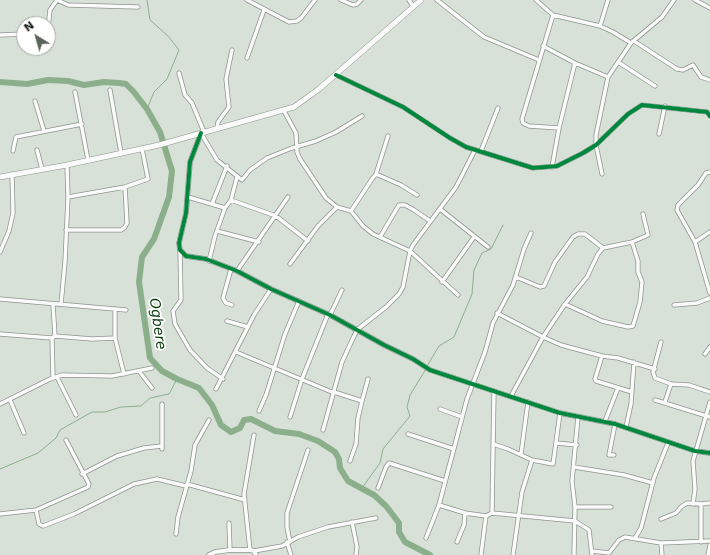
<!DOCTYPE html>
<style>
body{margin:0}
#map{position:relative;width:710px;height:555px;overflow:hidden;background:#d8e1d8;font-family:"DejaVu Sans",sans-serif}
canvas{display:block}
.north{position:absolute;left:16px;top:16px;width:40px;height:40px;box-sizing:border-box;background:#fff;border:1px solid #a3a6a3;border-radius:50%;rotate:323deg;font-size:11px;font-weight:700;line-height:16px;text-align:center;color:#1a201a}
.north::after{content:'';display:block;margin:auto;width:14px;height:18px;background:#5c645c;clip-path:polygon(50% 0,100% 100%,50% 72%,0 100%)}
</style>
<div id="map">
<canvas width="710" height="555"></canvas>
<div class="north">N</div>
</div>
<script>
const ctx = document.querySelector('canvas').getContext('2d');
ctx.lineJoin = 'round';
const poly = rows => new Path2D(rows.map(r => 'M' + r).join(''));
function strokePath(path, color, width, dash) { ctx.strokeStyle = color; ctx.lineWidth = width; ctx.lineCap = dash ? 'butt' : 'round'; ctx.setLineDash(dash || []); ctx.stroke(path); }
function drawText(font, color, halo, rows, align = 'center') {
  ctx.font = font + ' "DejaVu Sans",sans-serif'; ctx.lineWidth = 3.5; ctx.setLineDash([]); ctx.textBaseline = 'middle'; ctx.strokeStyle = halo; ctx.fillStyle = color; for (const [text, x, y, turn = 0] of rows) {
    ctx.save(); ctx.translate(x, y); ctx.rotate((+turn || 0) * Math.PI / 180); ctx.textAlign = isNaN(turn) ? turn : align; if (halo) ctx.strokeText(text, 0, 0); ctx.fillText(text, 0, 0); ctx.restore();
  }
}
const stream = poly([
 [147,109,154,92,167,79,179,50,168,36,150,20,147,0],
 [427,366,439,346,454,337,472,294,474,270,482,253,491,249,503,225],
 [0,469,38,453,56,438,60,430,92,412,105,412,121,407,141,406,150,398,169,394,177,379],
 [362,488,380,463,383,449,410,416,407,407,410,395,426,369]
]);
const river = poly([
 [0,82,27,84,48,80,68,81,84,85,104,82,119,83,126,84,133,91,147,109,160,132,172,171,169,197,154,239,142,257,139,282,150,358,162,371,177,379,199,388,212,405,221,425,231,432,240,428,244,420,251,419,275,431,299,434,318,441,335,452,339,459,340,468,348,481,374,495,386,506,399,523,399,532,405,542,430,555]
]);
const minor = poly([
 [57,0,68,5,138,7],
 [247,0,289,22,297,21,301,18,315,0],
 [341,0,353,5,357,4,361,0],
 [409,0,413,6],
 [437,0,484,37,539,60],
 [536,0,553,15,600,26,613,32,631,43],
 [695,0,710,8],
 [553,15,522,119,523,123,529,126,559,128],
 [600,26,608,0],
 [48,28,50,10,57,0],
 [0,35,24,34],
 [634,41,677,69,683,70,693,65,701,77,710,80],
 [543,46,575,63,608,77],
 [247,58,264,10],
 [618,62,655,86],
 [179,73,185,95,192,103,204,132],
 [336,75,403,107,450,138,466,147,533,168,557,166,583,153,596,145,628,114,642,105,707,112,710,116],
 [110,90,121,153],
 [75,92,88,160],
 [35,101,44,131],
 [284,111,296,133,297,152,300,159,326,198,337,207,351,211,363,226,373,234,410,251,458,295],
 [217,128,218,122,229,107,226,79,232,50],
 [659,134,665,106],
 [202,135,217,160,242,180,250,170,267,158,292,148,316,141,336,132,362,116],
 [37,150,42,169],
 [13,151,16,137,82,124],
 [481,151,498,108],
 [552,167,559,128,575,63],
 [710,172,706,173,698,185,678,205,677,210,695,242,710,293],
 [376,174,401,185,417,195],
 [602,174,596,145,596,135,608,77,631,43,662,17,674,0],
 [68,197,125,187,148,179,142,149],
 [188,197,225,208],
 [231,200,276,216,308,241],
 [212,204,227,166],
 [440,209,488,247],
 [351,211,372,179,376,174,388,136],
 [66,230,121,230,125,227,127,223,125,187],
 [217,231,259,242],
 [380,237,399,205,405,205,414,210,430,221],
 [695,242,710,232],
 [180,250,181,300,173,311,175,324,190,350,207,368,223,379],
 [0,252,9,231,13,213,12,174],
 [209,261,215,236,225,208,231,200,237,177],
 [290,264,318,226,337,207],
 [231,269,223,298,226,303,232,305],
 [237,271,288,197],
 [516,277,540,287,544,286,555,262,573,237,578,234,585,234,603,248],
 [442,282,474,237],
 [0,299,126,310],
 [61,304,65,262,68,197,67,165],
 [565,304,602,321,628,327,633,326,640,302,642,282,638,272,638,261,632,242],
 [53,305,55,336],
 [674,305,697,303,710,298],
 [115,309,115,338,124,374],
 [497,313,543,337,561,345,602,356,618,358,655,369],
 [330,315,342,290],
 [227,321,248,327],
 [0,334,52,338,55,336,92,339,115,338],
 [52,338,53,377],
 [661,342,653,372,655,378,671,384,689,385,710,392],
 [236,352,334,393],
 [705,354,710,347],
 [602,356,595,379,596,381,632,392],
 [139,371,152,388],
 [57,377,76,415],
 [216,389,254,315,271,289],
 [334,392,362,401,358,418,356,444,350,461],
 [511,396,543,337,565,304,587,277,598,254,603,248,632,242,648,235,643,214],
 [10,400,24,433],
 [655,400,710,417],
 [362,401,368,379],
 [665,402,671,384],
 [0,404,50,379,62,375,112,376,152,368],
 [440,409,462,417],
 [259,411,266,395,285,334,299,301],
 [290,417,302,379,328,314],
 [605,421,618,388],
 [626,427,631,404,634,362],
 [323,430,342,362,354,336,358,329,386,307,399,294,403,287,410,251,413,245,456,187,475,150],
 [408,434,454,449],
 [556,443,577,445],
 [493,444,508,449,532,460,553,464,560,413],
 [162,449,162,404],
 [521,454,528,402],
 [614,455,609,455,615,424],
 [574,467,624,475,653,483],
 [82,474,117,456,144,448,162,446],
 [187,484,245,500],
 [378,488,386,467,389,463,445,481],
 [693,504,695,489,693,461,710,402],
 [439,505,465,513,486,516],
 [575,507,611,507],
 [36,510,39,524,43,526,74,514,134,484,157,479,186,486],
 [492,513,494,391],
 [0,514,36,510,88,487,89,484,66,440],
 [661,519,676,513,681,507,687,503,701,504,710,503],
 [352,522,357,547,356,555],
 [229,523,230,550],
 [176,534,178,517,191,471,195,445,209,420],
 [426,538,439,505,467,399,485,352,493,323,513,285,524,249,531,233],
 [635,538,641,528,654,478,668,443],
 [287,542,291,555],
 [290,542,287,527,287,513,308,450],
 [457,542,464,525,465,513],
 [701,542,701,504],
 [661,543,662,555],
 [250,550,244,494,254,435],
 [254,551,282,546,298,537,328,527,376,518],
 [592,551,609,553,619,540,625,537,661,543,710,541],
 [481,555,486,516,492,513,575,521,589,530,592,555],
 [513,555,522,492,532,460],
 [574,555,575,507,572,481,578,417],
 [708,555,710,545]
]);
const tertiary = poly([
 [201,133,190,162,186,213,179,243,180,250,186,256,206,259,237,271,271,289,330,315,384,345,413,359,430,370,560,413,615,424,695,451,710,453],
 [209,555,215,552,230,550,250,550,254,551,256,555]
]);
const secondary = poly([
 [0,177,67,165,159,145,294,107,319,89,421,0]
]);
const cycleway = poly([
 [336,75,403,107,450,138,466,147,533,168,557,166,583,153,596,145,628,114,642,105,707,112,710,116],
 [201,133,190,162,186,213,179,243,180,250,186,256,206,259,237,271,271,289,330,315,384,345,413,359,430,370,560,413,615,424,695,451,710,453]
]);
const waterNames = [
 ["Ogbere",157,324,82]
];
strokePath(stream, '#8caf8b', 1);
strokePath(river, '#8caf8b', 6);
strokePath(minor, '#8e958e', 5);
strokePath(tertiary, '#8e958e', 5.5);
strokePath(secondary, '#8e958e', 6);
strokePath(minor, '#f9faf9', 3.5);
strokePath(tertiary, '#f9faf9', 4);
strokePath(secondary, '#f9faf9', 5);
strokePath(cycleway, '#00873e', 4);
drawText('italic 14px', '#063b0a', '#fff', waterNames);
</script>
